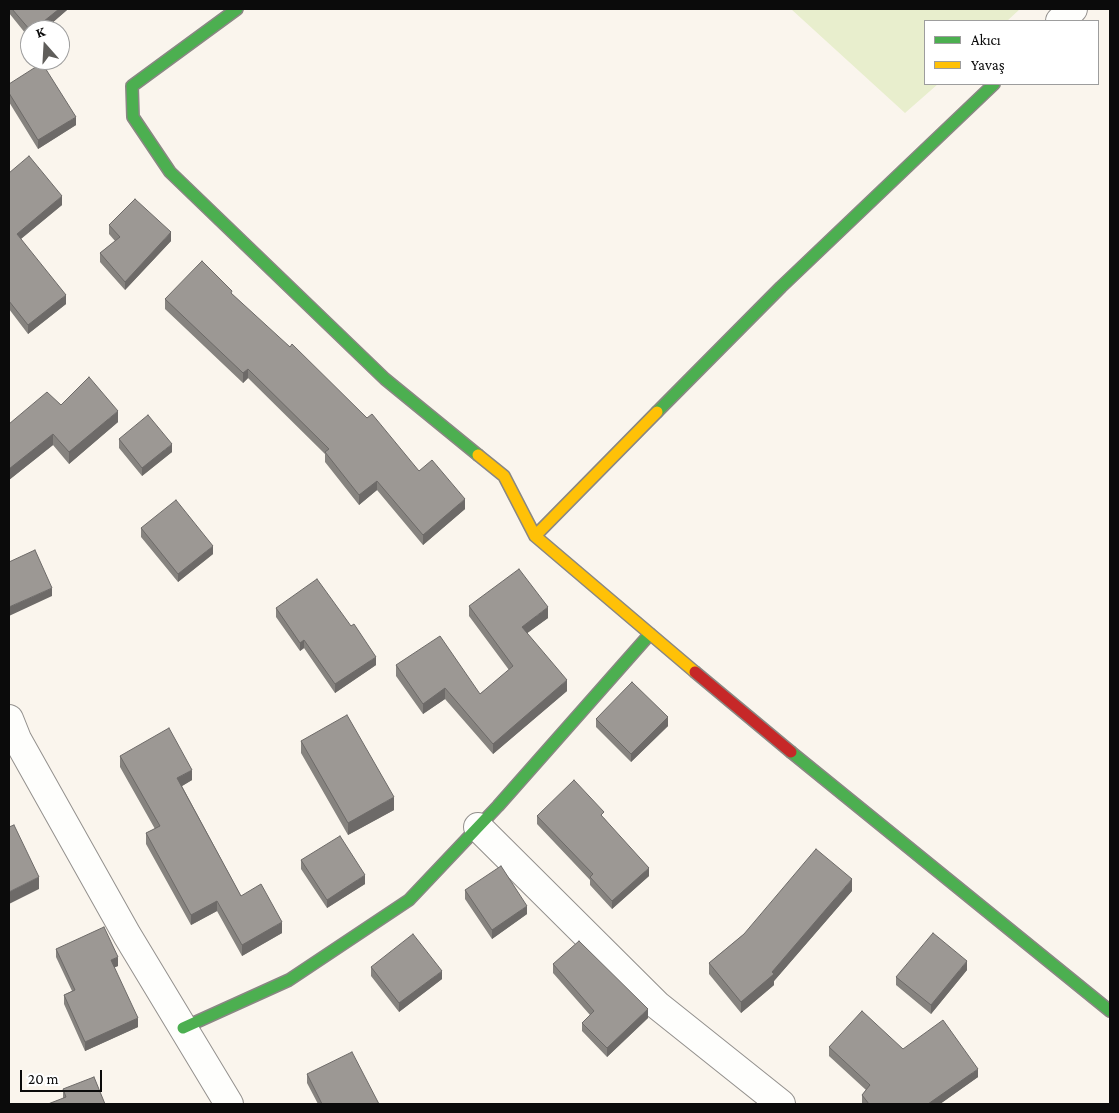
<!DOCTYPE html>
<meta charset="utf-8">
<style>
body{margin:0}
#map{position:relative;width:1119px;height:1113px;overflow:hidden;background:#faf5ed;font-family:"Crimson Pro",serif}
canvas{display:block}
.frame{position:absolute;inset:0;border:10px solid #0b0b0b;pointer-events:none}
.legend{position:absolute;left:924px;top:20px;width:175px;height:65px;box-sizing:border-box;background:#fff;border:1px solid #9d9d9d;margin:0;padding:6px 9px;list-style:none;font-size:15px;color:#0b0b0b}
.legend li{display:flex;align-items:center;gap:10px;height:25px}
.legend b{width:25px;border:1px solid #9d9d9d}
.north{position:absolute;left:20px;top:20px;width:50px;height:50px;box-sizing:border-box;background:#fff;border:1px solid #9d9d9d;border-radius:50%;rotate:341deg;font-size:14px;font-weight:700;line-height:20px;text-align:center;color:#0b0b0b}
.north::after{content:'';display:block;margin:auto;width:18px;height:22px;background:#5f5d5a;clip-path:polygon(50% 0,100% 100%,50% 72%,0 100%)}
.scale{position:absolute;left:20px;top:1070px;width:82px;height:22px;box-sizing:border-box;border:2px solid #0b0b0b;border-top:0;padding-left:6px;font-size:15px;line-height:18px;white-space:nowrap;color:#0b0b0b;-webkit-text-stroke:4px #fff;paint-order:stroke}
</style>
<div id="map">
<canvas width="1119" height="1113"></canvas>
<div class="frame"></div>
<ul class="legend">
<li><b style="height:6px;background:#4caf50"></b>Akıcı</li>
<li><b style="height:6px;background:#ffc107"></b>Yavaş</li>
</ul>
<div class="north">K</div>
<div class="scale">20 m</div>
</div>
<script>
const ctx = document.querySelector('canvas').getContext('2d');
ctx.lineJoin = 'round';
function fillPath(path, color) { ctx.fillStyle = color; ctx.fill(path, 'evenodd'); }
const poly = rows => new Path2D(rows.map(r => 'M' + r).join(''));
function strokePath(path, color, width, dash) { ctx.strokeStyle = color; ctx.lineWidth = width; ctx.lineCap = dash ? 'butt' : 'round'; ctx.setLineDash(dash || []); ctx.stroke(path); }
const green = poly([
 [791,9,1020,9,1007,21,925,21,925,84,938,84,905,113]
]);
const street = poly([
 [1060,21,1073,9],
 [9,719,17,739,127,935,229,1104],
 [478,827,657,1005,781,1104]
]);
const fast = poly([
 [237,9,132,86,133,117,170,172,385,379,478,455],
 [657,412,781,287,994,84],
 [791,752,1110,1011],
 [183,1028,289,980,409,900,498,806,650,634]
]);
const slow = poly([
 [478,455,504,476,535,536,695,672],
 [535,536,657,412]
]);
const jam = poly([
 [695,672,791,752]
]);
const wall = poly([
 [9,9,67,9,67,10,44,30,30,30,30,39,9,13],
 [9,84,76,125,38,149,9,102],
 [9,173,62,205,21,239,66,304,28,334,9,309],
 [109,225,171,241,125,290,100,262,100,253,115,241,109,234],
 [232,294,419,471,465,509,423,545,377,490,359,505,325,462,325,454,248,378,243,383,165,309,165,299],
 [61,405,118,422,69,464,53,445,9,480,9,424],
 [119,439,172,452,142,476,119,448],
 [141,528,213,554,178,582,141,537],
 [469,606,548,618,527,633,567,691,493,754,445,699,423,714,396,676,396,665,480,694,509,670,469,616],
 [276,608,376,665,335,693,304,648,300,651,276,617],
 [596,719,668,726,631,762,596,727],
 [301,741,394,810,348,835,301,753],
 [120,756,192,780,182,786,241,896,282,933,242,956,217,911,191,925,146,844,146,833,155,829,120,767],
 [537,816,604,818,649,876,612,909,590,885,590,880,537,824],
 [301,860,365,884,327,908,301,869],
 [465,890,527,914,492,939,465,899],
 [852,891,774,981,774,985,741,1013,709,974,709,963,744,934],
 [56,949,118,966,114,967,138,1027,85,1051,64,1004,64,995,72,991,56,957],
 [553,964,648,1018,607,1057,582,1031,582,1023,590,1015,553,973],
 [371,967,442,979,399,1012,371,976],
 [967,970,931,1014,896,985,896,977],
 [829,1047,903,1049,978,1077,940,1104,862,1104,862,1095,866,1090,829,1056],
 [307,1074,379,1104,318,1104,307,1083],
 [63,1089,105,1104,63,1099]
]);
const shadedWall = poly([
 [59,9,67,9,67,10,44,30,33,30],
 [76,117,76,125,38,149,38,140],
 [62,196,62,205,17,242,17,234],
 [171,232,171,241,125,290,125,282],
 [66,295,66,304,28,334,28,325],
 [248,369,248,378,243,383,243,373],
 [118,411,118,422,69,464,69,452],
 [53,434,53,445,9,480,9,469],
 [172,444,172,452,142,476,142,468],
 [377,481,377,490,359,505,359,495],
 [465,499,465,509,423,545,423,535],
 [213,546,213,554,178,582,178,574],
 [52,588,52,596,9,616,9,607],
 [548,607,548,618,522,637,522,627],
 [304,640,304,648,300,651,300,643],
 [376,657,376,665,335,693,335,684],
 [567,680,567,691,493,754,493,744],
 [445,688,445,699,423,714,423,704],
 [668,717,668,726,631,762,631,754],
 [192,770,192,780,177,789,177,778],
 [394,797,394,810,348,835,348,823],
 [649,868,649,876,612,909,612,901],
 [365,875,365,884,327,908,327,900],
 [39,877,39,889,9,904,9,892],
 [852,879,852,891,774,981,774,985,741,1013,741,1002,772,972],
 [217,901,217,911,191,925,191,915],
 [527,906,527,914,492,939,492,930],
 [282,922,282,933,242,956,242,945],
 [118,957,118,966,111,969,111,960],
 [967,961,967,970,931,1014,931,1005],
 [442,971,442,979,399,1012,399,1003],
 [648,1009,648,1018,607,1057,607,1048],
 [138,1018,138,1027,85,1051,85,1042],
 [978,1069,978,1077,940,1104,928,1104]
]);
const building = poly([
 [12,9,59,9,33,30,30,30,12,9],
 [42,63,76,117,38,140,9,93,9,84,42,63],
 [29,156,62,196,17,234,66,295,28,325,9,301,9,173,29,156],
 [135,199,171,232,125,282,100,253,120,237,109,225,135,199],
 [202,261,232,291,231,293,290,347,292,344,367,418,372,414,419,471,432,460,465,499,423,535,377,481,359,495,325,452,329,449,248,369,243,373,165,299,202,261],
 [89,377,118,411,69,452,53,434,9,469,9,424,47,392,61,405,89,377],
 [148,415,172,444,142,468,119,439,148,415],
 [176,500,213,546,178,574,141,528,176,500],
 [35,550,52,588,9,607,9,562,35,550],
 [519,569,548,607,522,627,567,680,493,744,445,688,423,704,396,665,440,636,480,694,513,666,469,606,519,569],
 [317,579,351,626,354,624,376,657,335,684,304,640,300,643,276,608,317,579],
 [632,682,668,717,631,754,596,719,632,682],
 [347,715,394,797,348,823,301,741,347,715],
 [169,728,192,770,177,778,241,896,261,884,282,922,242,945,217,901,191,915,146,833,160,826,120,756,169,728],
 [574,780,604,812,601,815,649,868,612,901,590,877,593,874,537,816,574,780],
 [14,825,39,877,9,892,9,827,14,825],
 [340,836,365,875,327,900,301,860,340,836],
 [816,849,852,879,772,972,774,974,741,1002,709,963,744,934,816,849],
 [501,866,527,906,492,930,465,890,501,866],
 [104,927,118,957,111,960,138,1018,85,1042,64,995,75,990,56,949,104,927],
 [933,933,967,961,931,1005,896,977,933,933],
 [413,934,442,971,399,1003,371,967,413,934],
 [579,941,648,1009,607,1048,582,1023,594,1011,553,964,579,941],
 [862,1011,903,1049,943,1020,978,1069,928,1104,869,1104,862,1095,870,1085,829,1047,862,1011],
 [352,1052,379,1104,322,1104,307,1074,352,1052],
 [94,1077,105,1104,48,1104,66,1097,63,1089,94,1077]
]);
fillPath(green, '#e8eecd');
strokePath(street, '#93908d', 30);
strokePath(fast, '#898783', 14);
strokePath(slow, '#898783', 14);
strokePath(jam, '#898783', 14);
strokePath(street, '#fefefc', 28);
strokePath(fast, '#4caf50', 11);
strokePath(slow, '#ffc107', 11);
strokePath(jam, '#c62828', 11);
fillPath(wall, '#86837f');
fillPath(shadedWall, '#6d6a68');
fillPath(building, '#9c9894');
strokePath(building, '#6d6a68', 1);
</script>
